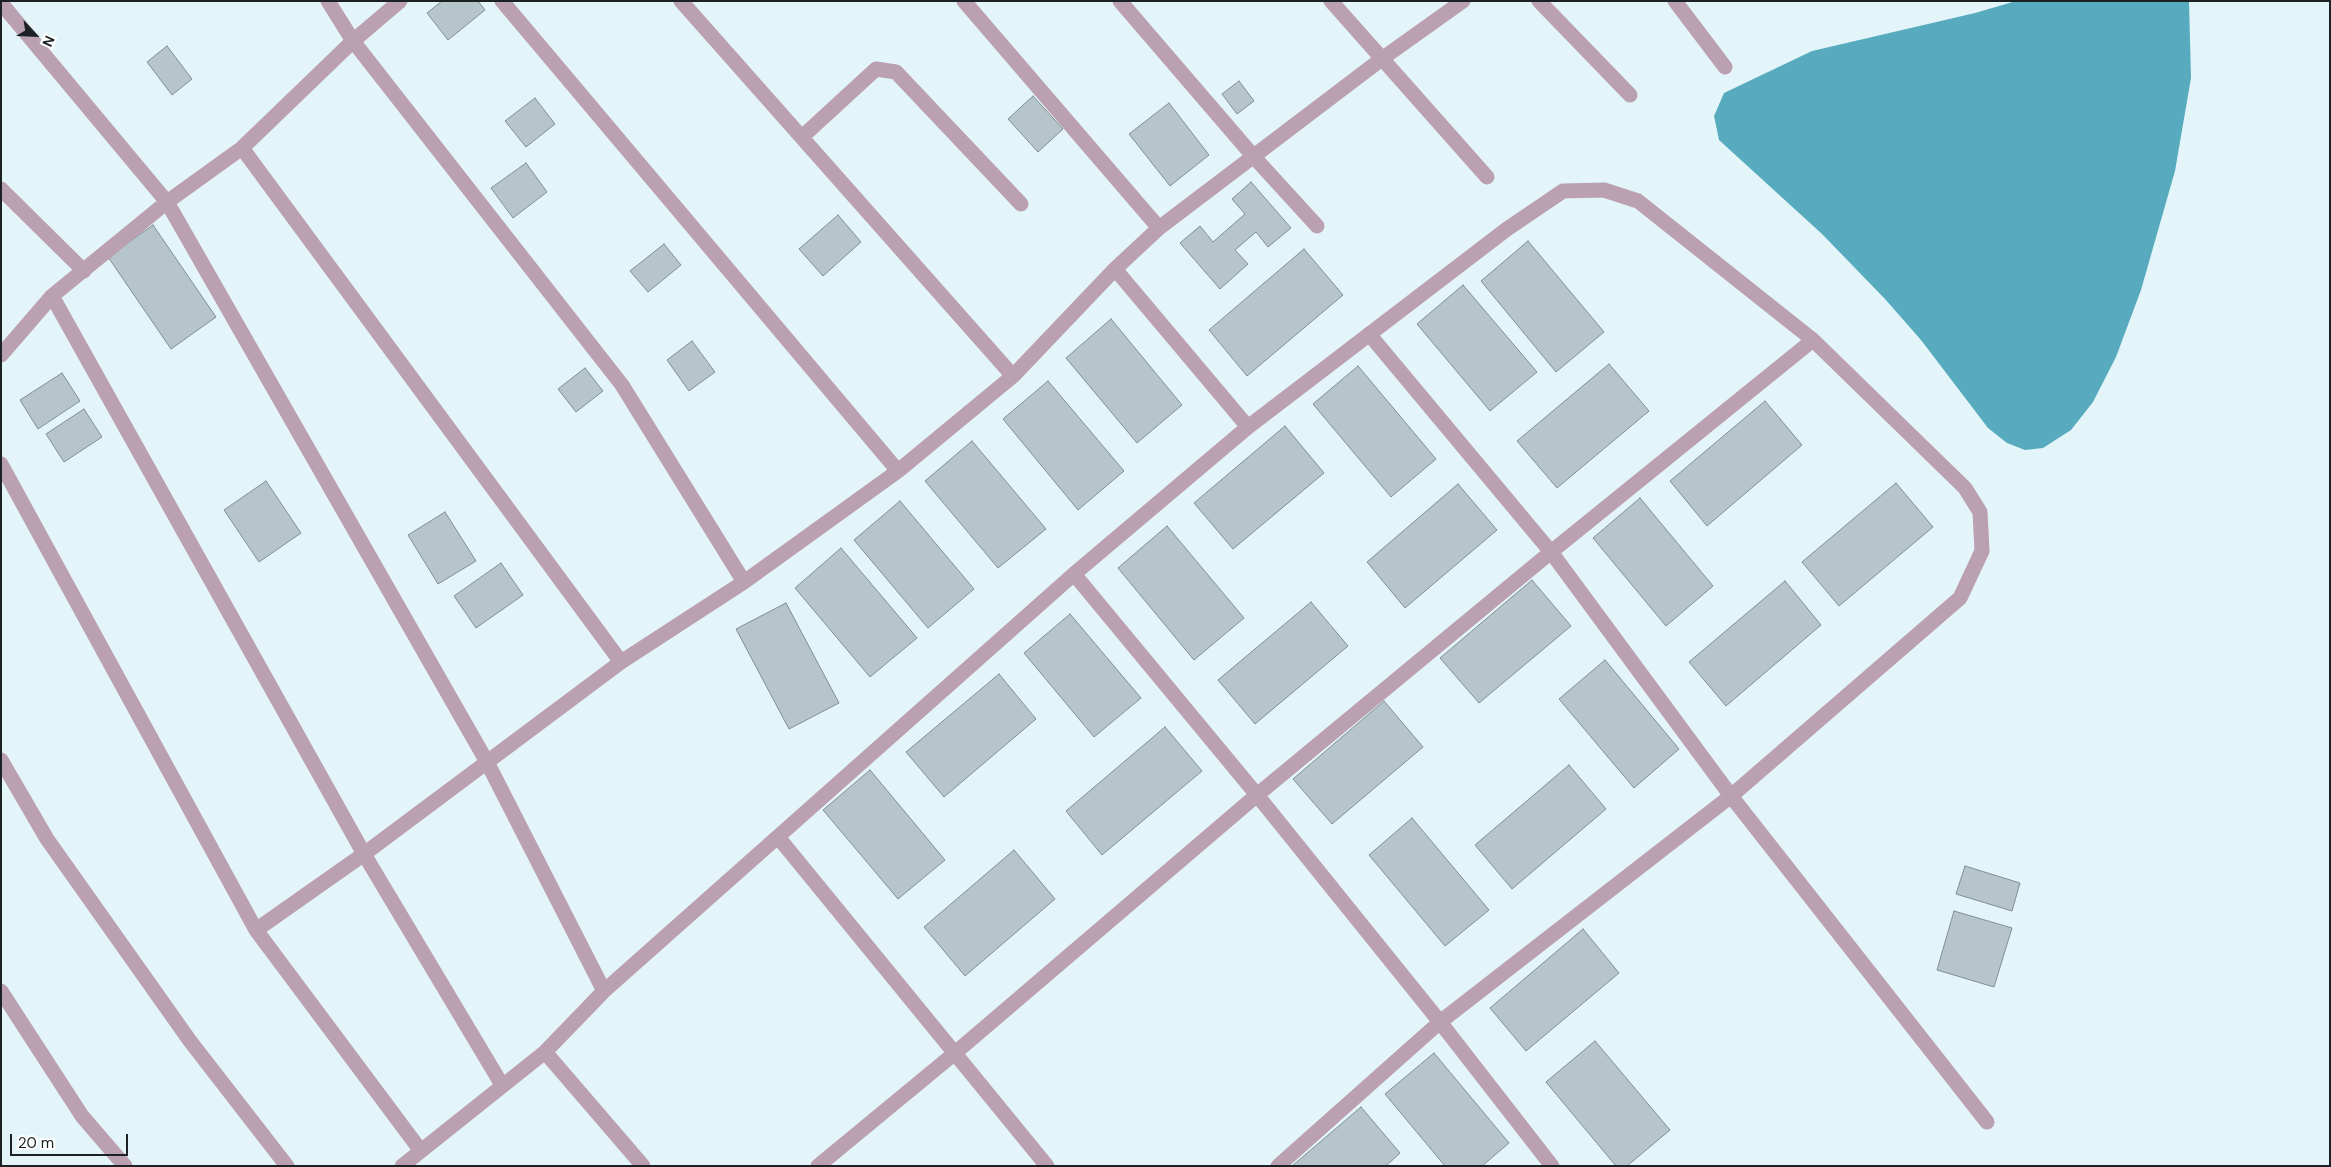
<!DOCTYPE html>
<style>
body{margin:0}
#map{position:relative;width:2331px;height:1167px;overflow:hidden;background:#e4f5f9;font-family:"DM Sans",sans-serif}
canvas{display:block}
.frame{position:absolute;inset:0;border:2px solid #1c2223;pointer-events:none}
.north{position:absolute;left:10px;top:10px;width:50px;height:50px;-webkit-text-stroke:4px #fff;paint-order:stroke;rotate:115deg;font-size:14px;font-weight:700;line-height:20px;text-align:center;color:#1c2223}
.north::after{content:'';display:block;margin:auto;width:18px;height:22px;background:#1c2223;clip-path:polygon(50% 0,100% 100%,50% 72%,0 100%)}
.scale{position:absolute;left:10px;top:1134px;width:118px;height:22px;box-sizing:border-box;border:2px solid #1c2223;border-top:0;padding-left:6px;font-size:15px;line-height:18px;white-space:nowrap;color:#1c2223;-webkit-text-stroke:4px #fff;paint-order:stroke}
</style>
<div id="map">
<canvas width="2331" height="1167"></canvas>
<div class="frame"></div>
<div class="north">N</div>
<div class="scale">20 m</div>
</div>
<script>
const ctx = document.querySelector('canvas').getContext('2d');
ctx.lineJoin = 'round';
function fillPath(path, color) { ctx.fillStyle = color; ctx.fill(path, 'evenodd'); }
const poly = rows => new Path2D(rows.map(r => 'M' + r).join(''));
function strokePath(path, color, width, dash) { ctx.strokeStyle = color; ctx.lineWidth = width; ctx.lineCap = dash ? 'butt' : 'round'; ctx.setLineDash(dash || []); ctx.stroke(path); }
const water = poly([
 [2016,1,2189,1,2191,78,2175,171,2141,290,2116,357,2093,402,2071,430,2043,448,2025,450,2007,443,1988,428,1921,340,1885,299,1822,234,1719,140,1714,116,1724,93,1812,51,1975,13]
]);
const building = poly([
 [442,1,478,1,485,10,448,40,427,13,442,1],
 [167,46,192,79,172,95,147,62,167,46],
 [1239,81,1254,101,1237,114,1222,94,1239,81],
 [1033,96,1063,129,1038,152,1008,119,1033,96],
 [535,98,555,124,526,147,505,121,535,98],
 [1169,103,1209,155,1170,186,1129,134,1169,103],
 [526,163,547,192,513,218,491,188,526,163],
 [1251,182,1291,228,1268,247,1256,232,1235,250,1248,264,1220,289,1180,243,1200,226,1213,242,1245,214,1232,199,1251,182],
 [838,215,861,242,823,276,799,249,838,215],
 [153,225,216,317,171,349,108,257,153,225],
 [1528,241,1604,332,1556,372,1481,281,1528,241],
 [664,244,681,265,648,292,630,271,664,244],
 [1304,249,1343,295,1247,376,1209,330,1304,249],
 [1463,285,1537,372,1490,411,1417,324,1463,285],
 [1111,319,1182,405,1137,443,1066,358,1111,319],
 [692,341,715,372,689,391,667,360,692,341],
 [1609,364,1649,411,1557,488,1517,441,1609,364],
 [1358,366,1436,459,1391,497,1313,404,1358,366],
 [585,368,603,391,576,412,558,389,585,368],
 [62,373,80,401,38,429,20,400,62,373],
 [1048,381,1124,471,1078,510,1003,419,1048,381],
 [1765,401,1802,445,1707,526,1670,481,1765,401],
 [84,409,102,437,64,462,46,434,84,409],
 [1285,426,1324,473,1233,549,1194,503,1285,426],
 [972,441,1046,529,998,568,925,481,972,441],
 [266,481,301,533,259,562,224,510,266,481],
 [1896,483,1933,527,1839,606,1802,562,1896,483],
 [1458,484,1497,530,1405,608,1367,562,1458,484],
 [1640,498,1713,586,1666,626,1593,538,1640,498],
 [900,501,974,589,928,628,854,540,900,501],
 [445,512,476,561,438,584,408,535,445,512],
 [1167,526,1244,618,1194,660,1118,568,1167,526],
 [841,548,917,638,870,677,795,588,841,548],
 [501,563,523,595,476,628,454,596,501,563],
 [1532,580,1571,626,1479,703,1440,658,1532,580],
 [1785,581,1821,625,1726,706,1689,662,1785,581],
 [1311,602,1348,646,1255,724,1218,680,1311,602],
 [786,603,839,703,789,729,736,629,786,603],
 [1070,614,1141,698,1094,737,1024,653,1070,614],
 [1605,660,1679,749,1634,788,1559,699,1605,660],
 [999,674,1036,719,944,797,906,752,999,674],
 [1384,701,1423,747,1332,824,1293,779,1384,701],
 [1165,727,1202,771,1102,855,1066,811,1165,727],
 [1569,765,1606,809,1512,889,1475,845,1569,765],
 [870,770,945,860,898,899,823,810,870,770],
 [1412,818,1489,910,1445,946,1369,855,1412,818],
 [1014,850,1055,899,965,976,924,927,1014,850],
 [1965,866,2020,883,2012,911,1956,894,1965,866],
 [1954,911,2012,928,1994,987,1937,970,1954,911],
 [1583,929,1619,973,1526,1051,1490,1008,1583,929],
 [1595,1041,1670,1130,1627,1166,1616,1166,1546,1082,1595,1041],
 [1434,1053,1509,1143,1482,1166,1445,1166,1385,1094,1434,1053],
 [1361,1107,1400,1153,1386,1166,1292,1166,1361,1107]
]);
const minor = poly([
 [328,1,353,41,622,385,744,582],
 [502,1,898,471],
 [681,1,1013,376],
 [964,1,1159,228],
 [1120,1,1254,157,1317,226],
 [1331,1,1487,177],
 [1539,1,1630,95],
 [1675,1,1725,67],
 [1,3,167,202,487,762,604,991],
 [802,137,876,69,896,72,1021,204],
 [242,148,621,662],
 [1,189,84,271],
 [1115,269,1248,427],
 [52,296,364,854,502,1085],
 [1369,334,1551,552,1731,796,1987,1122],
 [1,355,52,296,167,202,242,148,353,41,400,1],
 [1,464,256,930,421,1151],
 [1074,574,1257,795,1440,1022,1552,1166],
 [1,760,47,839,190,1041,287,1166],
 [778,837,1047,1166],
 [256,930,364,854,621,662,744,582,898,471,1013,376,1115,269,1159,228,1383,58,1463,1],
 [1,991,82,1116,125,1166],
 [545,1052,643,1166],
 [402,1166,545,1052,604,991,1074,574,1248,427,1507,229,1563,191,1604,190,1638,201,1813,340,1965,488,1980,512,1982,551,1960,598,1731,796,1440,1022,1278,1166],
 [818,1166,955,1053,1257,795,1551,552,1813,340]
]);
fillPath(water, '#58abbe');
fillPath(building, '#b5c5ca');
strokePath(building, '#7f8f93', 1);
strokePath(minor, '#baa0b0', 15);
</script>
